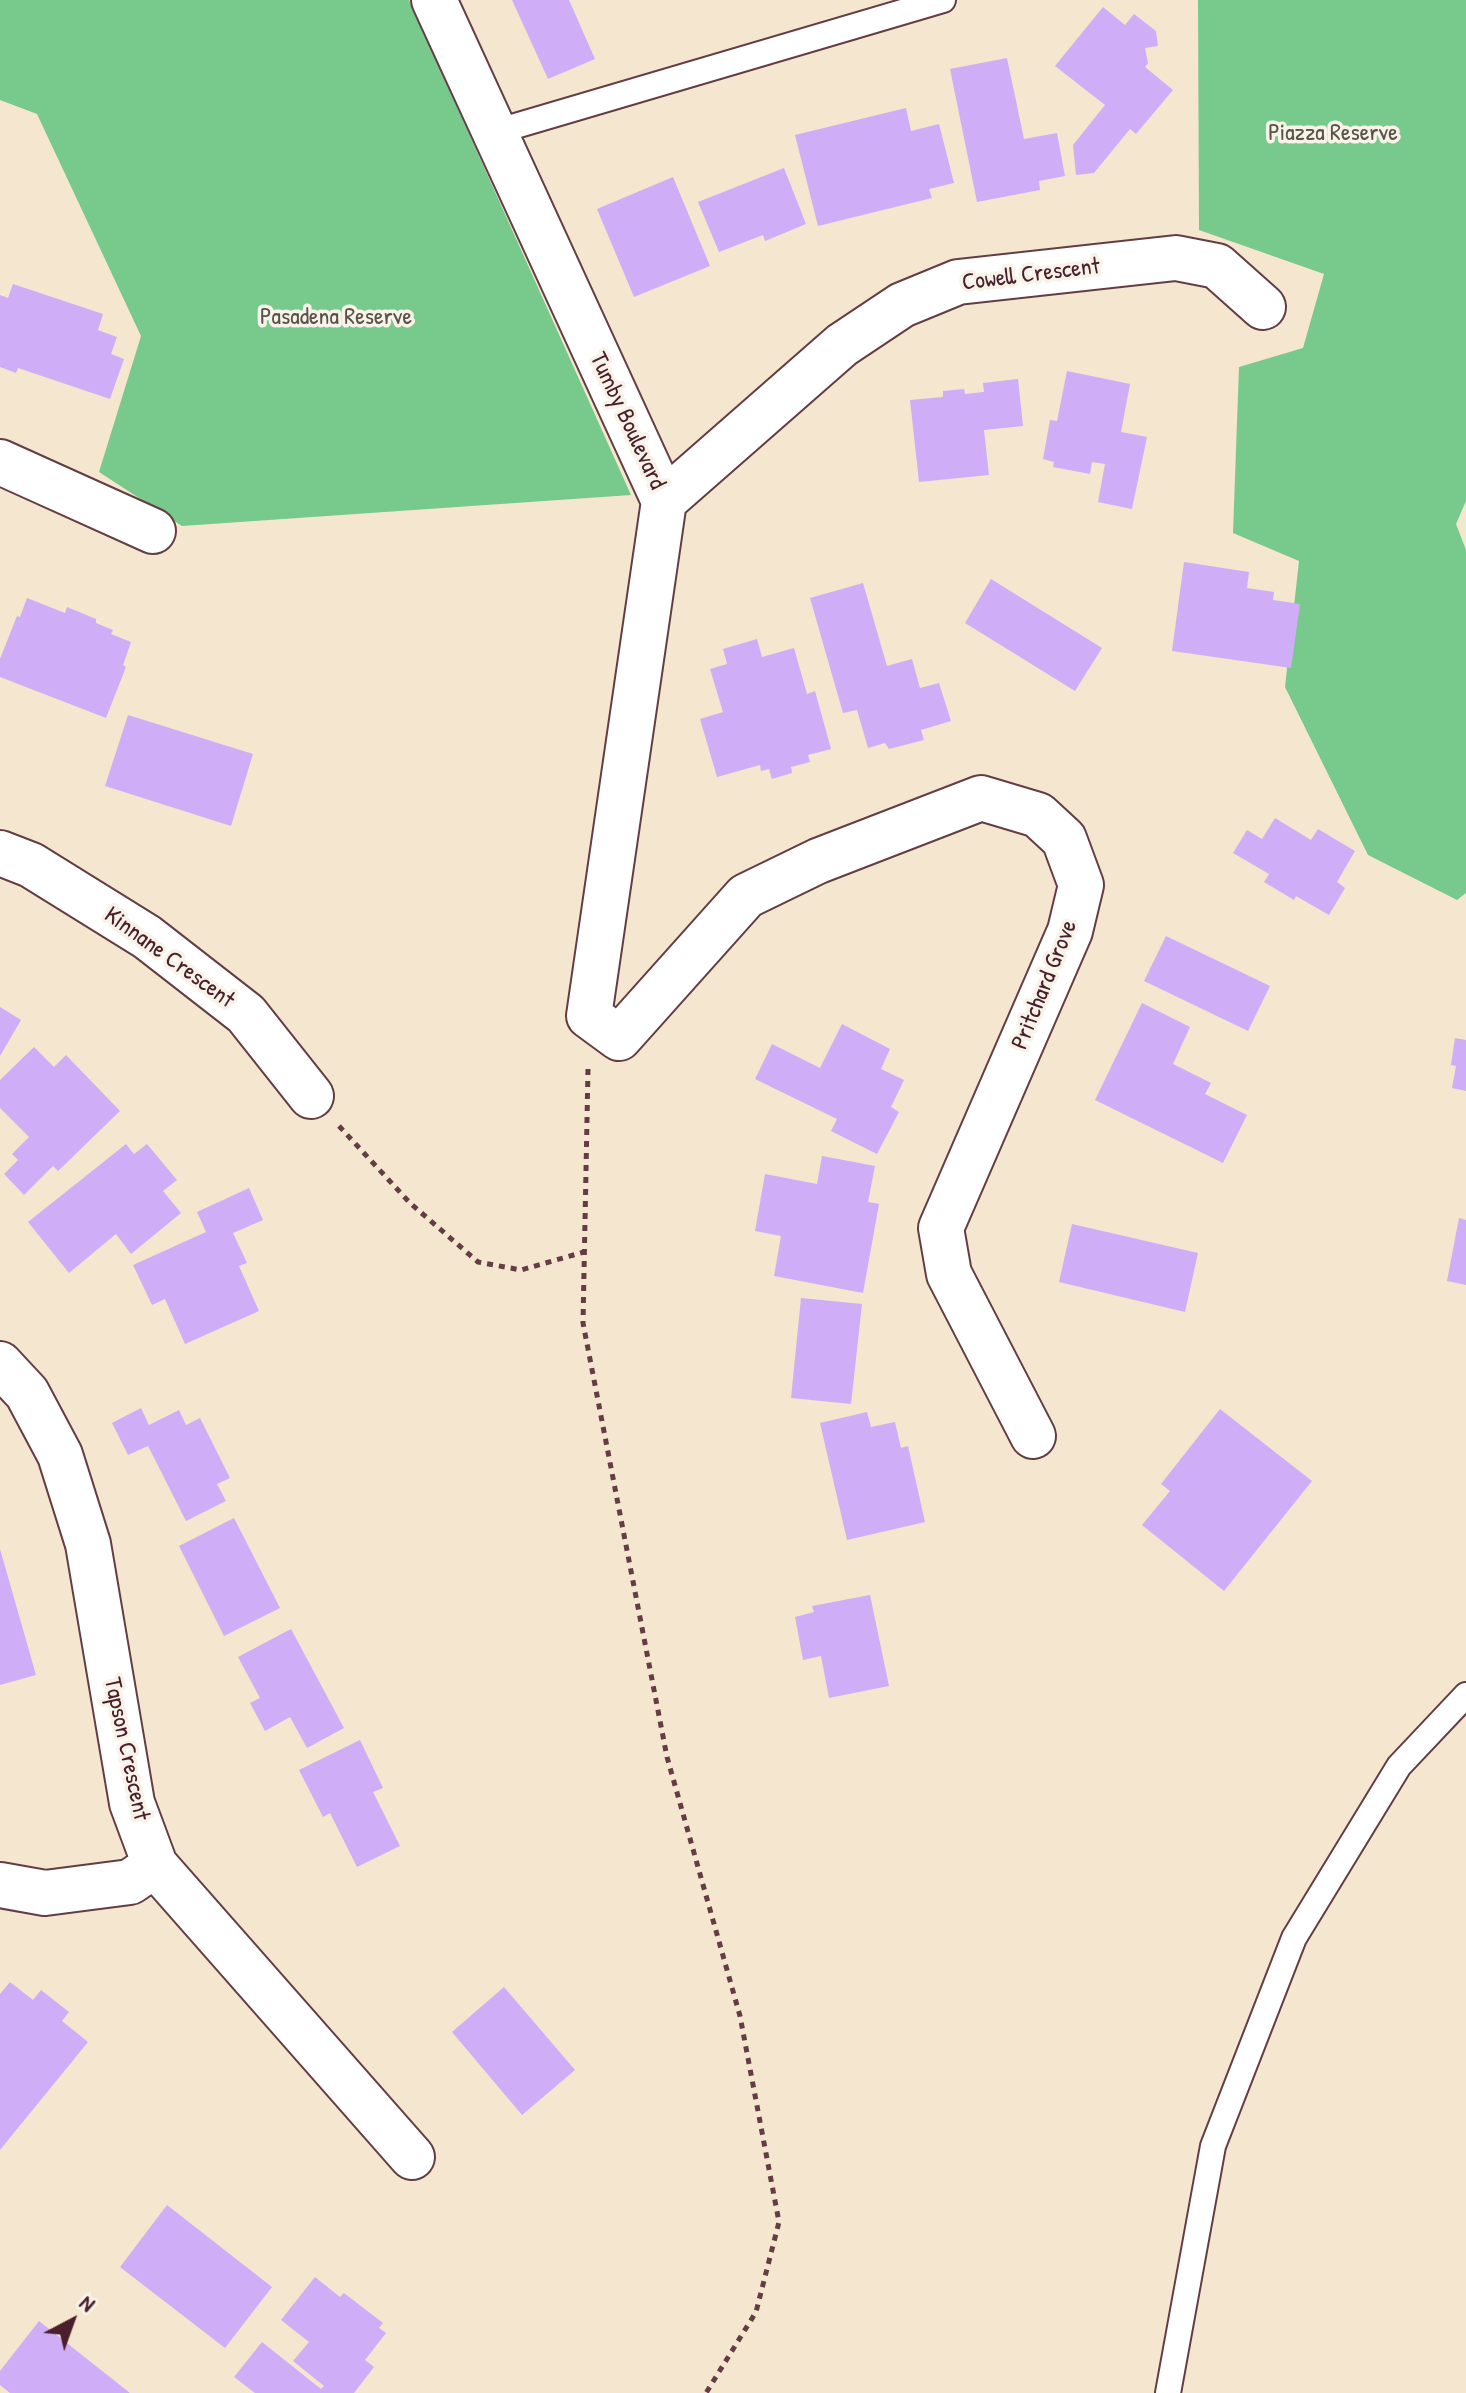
<!DOCTYPE html>
<style>
body{margin:0}
#map{position:relative;width:1466px;height:2393px;overflow:hidden;background:#f4e6cf;font-family:"Patrick Hand",sans-serif}
canvas{display:block}
.north{position:absolute;left:32px;top:2281px;width:80px;height:80px;-webkit-text-stroke:6px #f7f3e8;paint-order:stroke;rotate:41deg;font-size:22px;font-weight:700;line-height:32px;text-align:center;color:#4a1f2b}
.north::after{content:'';display:block;margin:auto;width:28px;height:36px;background:#4a1f2b;clip-path:polygon(50% 0,100% 100%,50% 72%,0 100%)}
</style>
<div id="map">
<canvas width="1466" height="2393"></canvas>
<div class="north">N</div>
</div>
<script>
const ctx = document.querySelector('canvas').getContext('2d');
ctx.lineJoin = 'round';
function fillPath(path, color) { ctx.fillStyle = color; ctx.fill(path, 'evenodd'); }
const poly = rows => new Path2D(rows.map(r => 'M' + r).join(''));
function strokePath(path, color, width, dash) { ctx.strokeStyle = color; ctx.lineWidth = width; ctx.lineCap = dash ? 'butt' : 'round'; ctx.setLineDash(dash || []); ctx.stroke(path); }
function drawText(font, color, halo, rows, align = 'center') {
  ctx.font = font + ' "Patrick Hand",sans-serif'; ctx.lineWidth = 7; ctx.setLineDash([]); ctx.textBaseline = 'middle'; ctx.strokeStyle = halo; ctx.fillStyle = color; for (const [text, x, y, turn = 0] of rows) {
    ctx.save(); ctx.translate(x, y); ctx.rotate((+turn || 0) * Math.PI / 180); ctx.textAlign = isNaN(turn) ? turn : align; if (halo) ctx.strokeText(text, 0, 0); ctx.fillText(text, 0, 0); ctx.restore();
  }
}
const green = poly([
 [0,0,409,0,631,495,182,526,99,472,141,336,37,114,0,100],
 [1198,0,1466,0,1466,501,1456,524,1466,550,1466,893,1457,900,1368,855,1285,687,1299,561,1233,533,1239,367,1303,348,1324,274,1199,230]
]);
const building = poly([
 [512,0,569,0,595,59,548,79],
 [1103,7,1125,25,1134,14,1156,31,1158,46,1145,48,1148,63,1145,67,1173,90,1136,134,1130,129,1094,173,1076,175,1073,145,1105,105,1055,66],
 [1007,58,1024,139,1057,133,1065,176,1039,181,1040,190,977,202,950,69],
 [906,108,911,131,939,124,954,183,929,189,932,198,818,226,795,135],
 [784,168,806,224,765,241,763,235,719,252,698,202],
 [673,177,710,266,634,297,597,209],
 [13,284,103,314,98,330,117,337,111,354,124,359,110,399,18,368,16,373,0,367,0,295,8,298],
 [1067,371,1130,384,1121,432,1147,437,1132,509,1098,502,1105,464,1092,462,1090,474,1053,467,1054,462,1043,459,1050,420,1057,421],
 [1018,379,1023,426,984,430,989,475,919,482,910,400,943,397,943,391,964,389,965,394,984,392,983,383],
 [1184,562,1249,572,1247,588,1274,592,1273,600,1300,604,1291,668,1172,651],
 [991,579,1102,648,1075,691,965,623],
 [863,583,887,666,912,659,920,688,939,683,951,721,921,730,924,740,889,749,885,743,868,748,857,710,843,713,810,598],
 [27,598,65,613,67,607,96,619,96,623,113,630,111,634,131,642,123,665,126,667,106,718,0,677,0,659,17,616,20,617],
 [757,639,762,657,794,648,807,694,815,691,831,749,808,755,810,762,791,767,792,773,772,779,769,769,761,771,760,765,717,777,700,719,723,712,710,669,727,664,723,649],
 [128,715,253,754,231,826,105,786],
 [1275,818,1311,840,1318,829,1355,851,1337,882,1345,888,1329,915,1296,896,1294,900,1264,882,1269,874,1233,853,1247,830,1262,839],
 [1166,936,1270,986,1248,1031,1144,981],
 [1142,1003,1190,1027,1173,1064,1211,1083,1205,1094,1247,1115,1223,1163,1095,1100],
 [0,1007,21,1020,0,1056],
 [842,1024,890,1049,881,1069,904,1080,891,1107,899,1112,877,1154,831,1131,837,1119,755,1079,772,1044,820,1068],
 [1455,1038,1466,1040,1466,1091,1452,1088,1456,1066,1451,1065],
 [34,1047,54,1067,66,1055,120,1111,58,1171,53,1166,24,1195,4,1174,18,1160,12,1154,29,1137,0,1108,0,1080],
 [126,1144,134,1154,147,1144,177,1180,163,1191,181,1213,131,1254,116,1234,69,1273,28,1222],
 [822,1156,875,1166,868,1202,879,1204,863,1293,774,1276,781,1236,755,1231,765,1174,817,1184],
 [249,1188,263,1220,233,1233,247,1263,239,1266,259,1311,185,1344,165,1299,152,1305,133,1265,206,1232,197,1212],
 [1459,1218,1466,1220,1466,1285,1447,1281],
 [1072,1224,1198,1253,1185,1312,1059,1282],
 [801,1298,862,1304,851,1404,791,1398],
 [141,1408,149,1425,179,1410,186,1425,200,1418,230,1478,217,1484,226,1501,186,1521,148,1446,128,1455,112,1423],
 [1220,1409,1312,1481,1224,1591,1142,1525,1170,1491,1161,1484],
 [867,1412,871,1427,895,1422,901,1448,908,1446,925,1522,847,1540,820,1423],
 [234,1518,280,1608,224,1636,179,1546],
 [0,1549,36,1675,0,1685],
 [870,1595,889,1686,829,1698,821,1656,803,1660,795,1617,814,1612,812,1606],
 [291,1629,344,1728,307,1748,290,1717,265,1731,250,1703,260,1698,238,1657],
 [360,1740,383,1788,373,1792,400,1846,357,1867,330,1813,323,1817,299,1770],
 [10,1982,33,2000,41,1990,69,2012,62,2021,88,2042,0,2150,0,1994],
 [504,1987,575,2070,522,2115,452,2032],
 [167,2205,272,2287,225,2348,120,2267],
 [315,2277,340,2297,344,2293,383,2323,379,2328,386,2333,365,2360,374,2367,354,2393,255,2393,234,2377,262,2342,321,2389,324,2386,293,2361,309,2342,281,2320],
 [39,2321,130,2393,10,2393,0,2385,0,2371]
]);
const path = poly([
 [588,1069,583,1323,667,1757,740,2016,779,2222,756,2312,706,2393],
 [339,1126,410,1203,478,1262,521,1270,584,1252]
]);
const service = poly([
 [495,132,943,0],
 [1168,2393,1213,2146,1294,1938,1399,1766,1466,1695]
]);
const minor = poly([
 [434,0,664,501,589,1016,619,1038,746,896,818,861,981,798,1038,815,1064,839,1081,885,1070,931,941,1228,949,1274,1033,1436],
 [0,462,153,531],
 [664,501,842,345,902,305,958,282,1176,258,1217,266,1263,307],
 [0,853,31,865,147,937,246,1014,311,1096],
 [0,1364,27,1393,60,1455,88,1544,132,1803,155,1865,412,2157],
 [0,1885,45,1893,130,1882,155,1865]
]);
const parkNames = [
 ["Piazza Reserve",1333,134],
 ["Pasadena Reserve",336,318]
];
const streetNames = [
 ["Cowell Crescent",1031,275,-7],
 ["Tumby Boulevard",627,421,65],
 ["Kinnane Crescent",169,958,36],
 ["Pritchard Grove",1045,985,-68],
 ["Tapson Crescent",126,1749,78]
];
fillPath(green, '#77ca8c');
fillPath(building, '#cfaef7');
strokePath(service, '#643d44', 28);
strokePath(minor, '#643d44', 48);
strokePath(path, '#643d44', 5, [6, 6]);
strokePath(service, '#fff', 24);
strokePath(minor, '#fff', 44);
drawText('24px', '#585248', '#f7f3e8', parkNames);
drawText('24px', '#4a1f2b', '#f7f3e8', streetNames);
</script>
